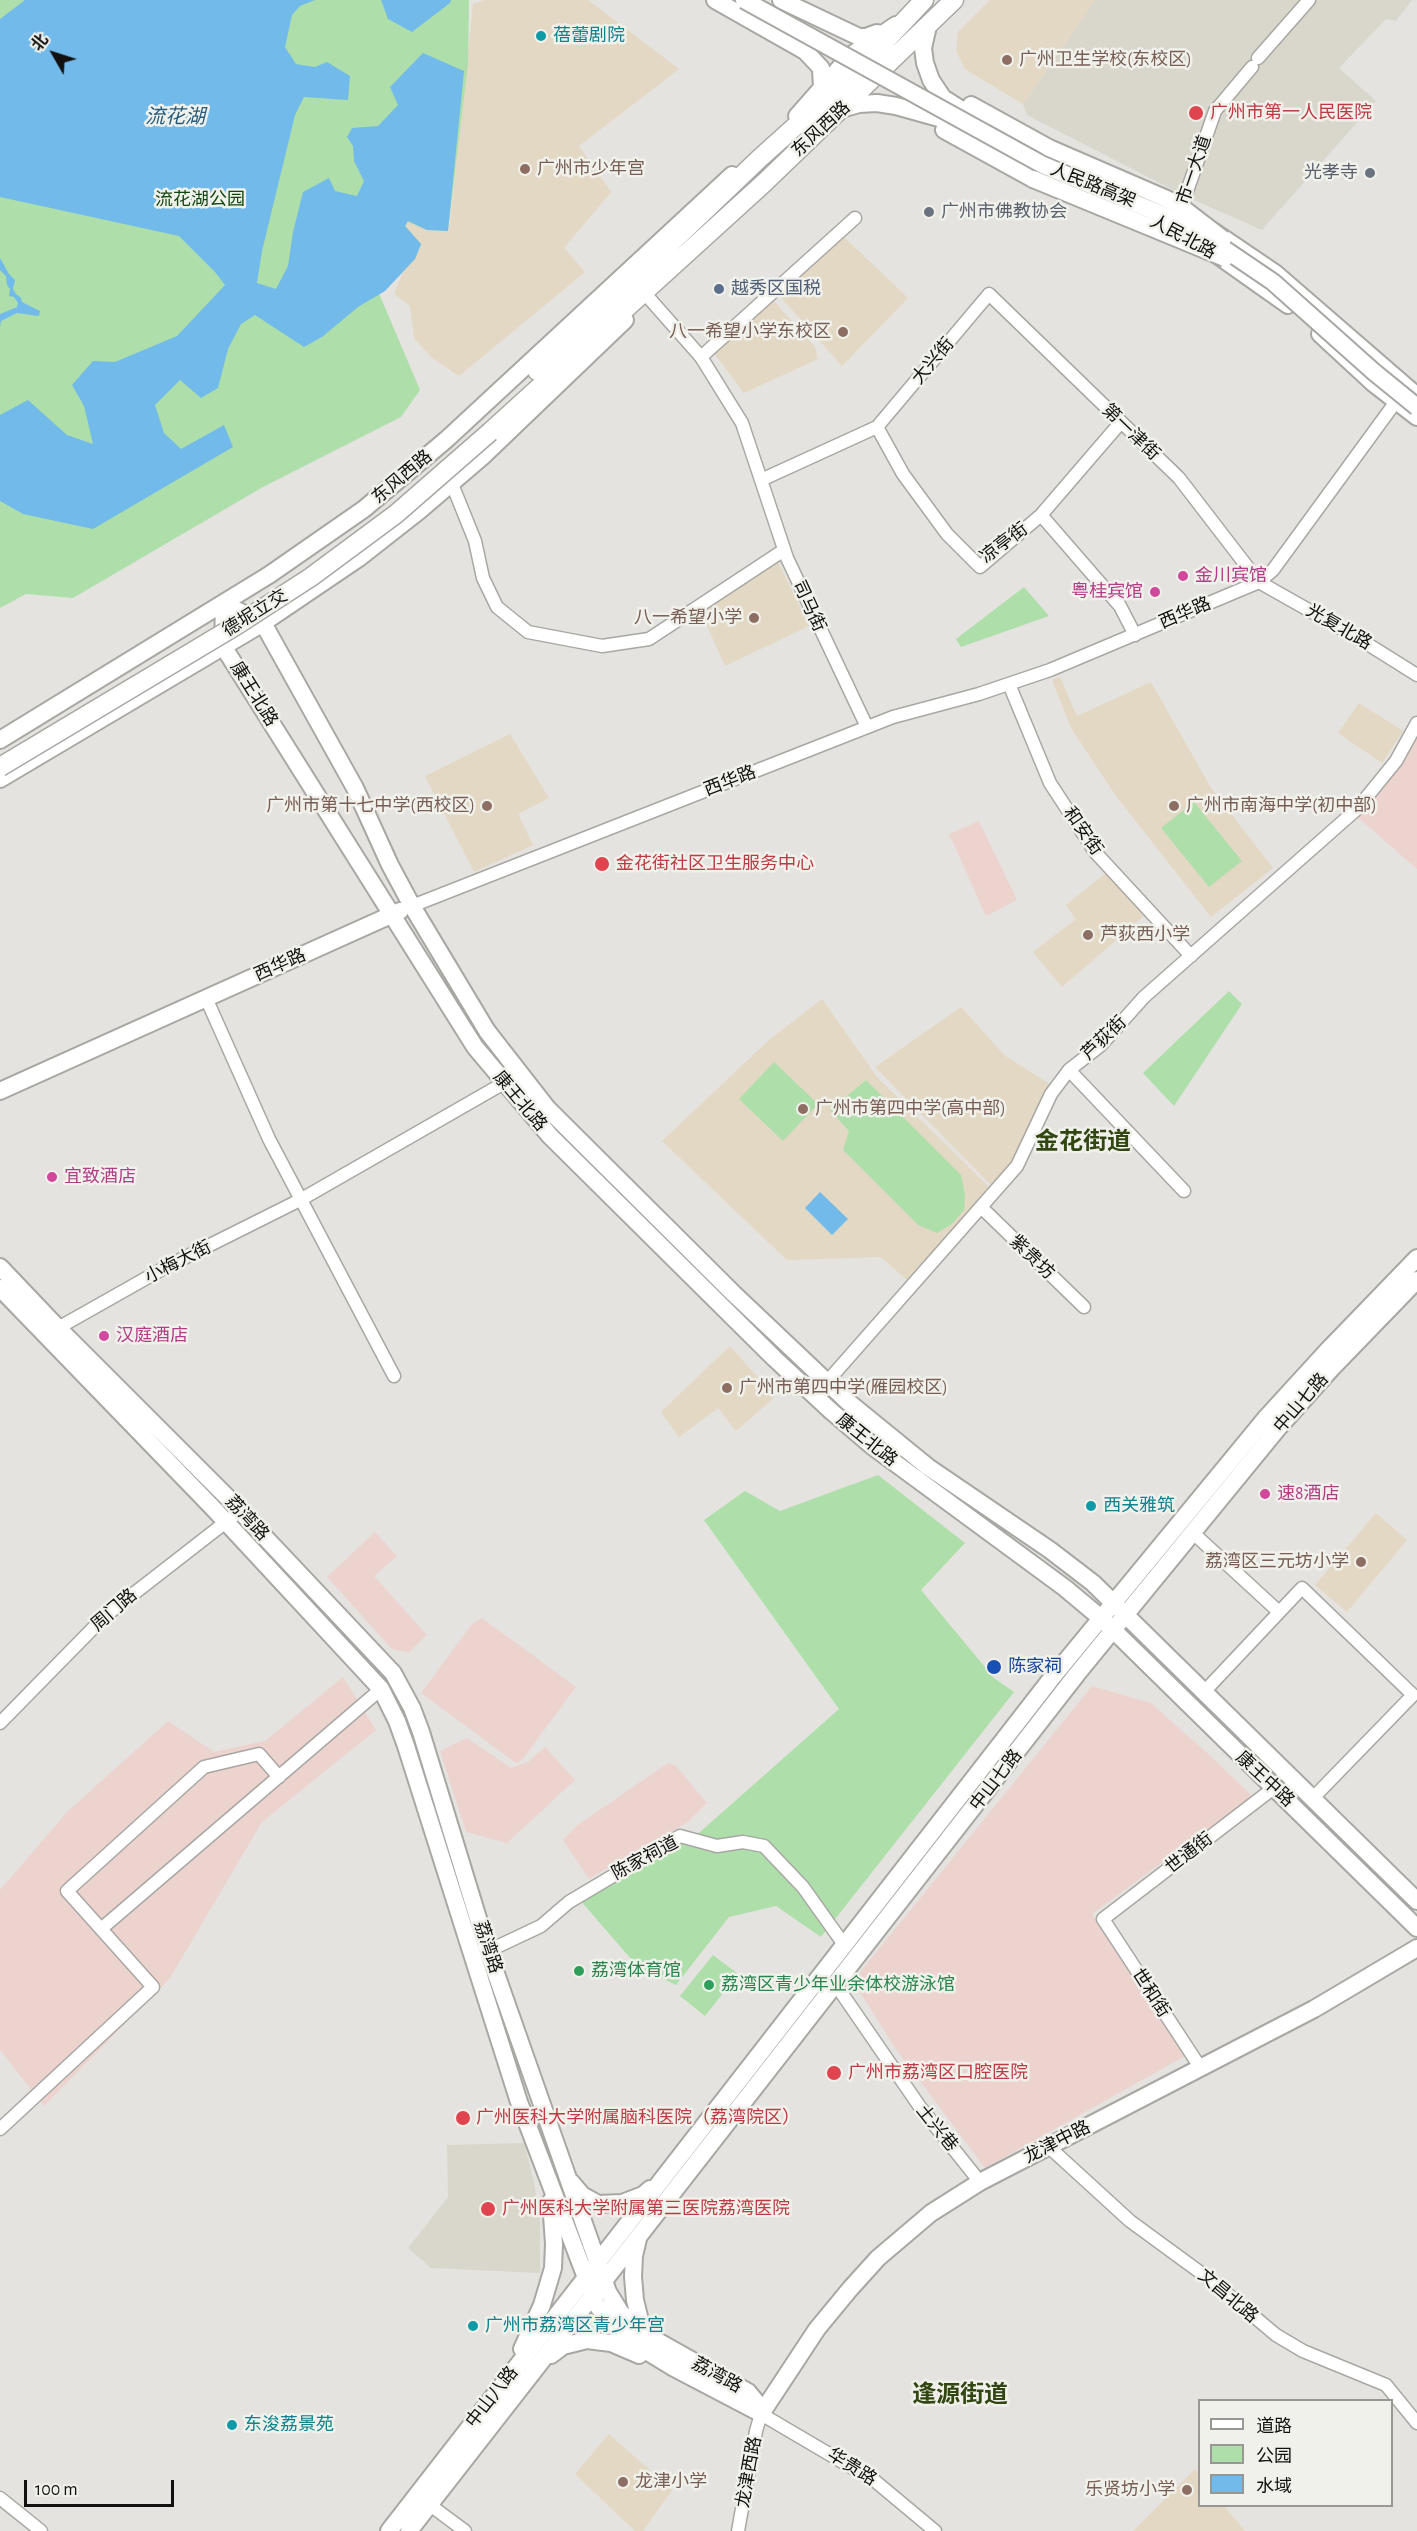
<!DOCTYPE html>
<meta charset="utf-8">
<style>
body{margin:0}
#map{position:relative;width:1417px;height:2531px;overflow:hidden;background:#e4e3df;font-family:"Alegreya Sans","Noto Sans SC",sans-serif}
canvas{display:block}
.legend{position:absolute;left:1198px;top:2399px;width:195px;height:108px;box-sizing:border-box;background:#f1f1ec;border:2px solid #989794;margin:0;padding:8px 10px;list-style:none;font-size:18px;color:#121110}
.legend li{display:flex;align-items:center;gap:12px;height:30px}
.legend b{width:30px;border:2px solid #989794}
.north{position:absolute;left:24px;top:24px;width:60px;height:60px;-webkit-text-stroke:4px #f1f1ec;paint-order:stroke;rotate:309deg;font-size:16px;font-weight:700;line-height:24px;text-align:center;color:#121110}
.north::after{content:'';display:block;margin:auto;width:21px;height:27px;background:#121110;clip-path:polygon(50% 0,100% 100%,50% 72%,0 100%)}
.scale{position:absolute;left:24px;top:2480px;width:150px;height:27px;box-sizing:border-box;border:3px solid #121110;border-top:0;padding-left:8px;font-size:18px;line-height:21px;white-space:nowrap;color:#121110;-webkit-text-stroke:4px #f1f1ec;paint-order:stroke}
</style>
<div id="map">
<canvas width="1417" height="2531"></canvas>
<ul class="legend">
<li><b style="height:8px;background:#fff"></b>道路</li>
<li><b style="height:16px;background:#aedfaa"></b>公园</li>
<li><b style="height:16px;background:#72bae9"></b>水域</li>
</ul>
<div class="north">北</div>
<div class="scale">100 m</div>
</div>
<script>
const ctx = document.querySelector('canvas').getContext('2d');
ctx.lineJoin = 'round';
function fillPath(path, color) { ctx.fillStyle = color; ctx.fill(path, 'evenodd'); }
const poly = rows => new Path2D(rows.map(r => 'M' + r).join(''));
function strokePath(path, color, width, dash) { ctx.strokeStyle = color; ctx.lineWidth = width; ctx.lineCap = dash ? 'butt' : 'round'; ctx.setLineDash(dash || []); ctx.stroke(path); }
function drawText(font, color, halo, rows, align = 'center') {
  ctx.font = font + ' "Alegreya Sans","Noto Sans SC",sans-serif'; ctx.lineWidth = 5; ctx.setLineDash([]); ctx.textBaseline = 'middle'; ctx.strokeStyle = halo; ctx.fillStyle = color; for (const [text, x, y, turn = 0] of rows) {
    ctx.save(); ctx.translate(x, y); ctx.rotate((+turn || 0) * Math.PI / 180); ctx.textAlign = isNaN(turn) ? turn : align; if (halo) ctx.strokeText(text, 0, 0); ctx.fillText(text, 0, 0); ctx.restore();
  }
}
const commercial = poly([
 [1417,734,1417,869,1355,815],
 [979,821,1017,900,986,916,949,834],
 [375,1532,397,1556,374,1576,427,1635,409,1652,392,1649,327,1577],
 [482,1618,576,1687,522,1760,516,1763,421,1693,472,1624],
 [343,1677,376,1730,262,1822,170,1978,44,2106,0,2050,0,1890,68,1811,168,1721,214,1752,265,1741],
 [1092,1686,1151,1703,1216,1761,1252,1796,1092,1914,1185,2056,985,2168,895,2048,853,1981],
 [467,1738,511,1768,528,1762,545,1747,575,1780,507,1843,466,1832,440,1751],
 [668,1763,676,1766,707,1803,688,1822,589,1879,563,1840,579,1824]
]);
const built = poly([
 [1095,0,1412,0,1396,21,1386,19,1339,68,1376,101,1262,230,1185,196,1027,115,1023,104],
 [524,2143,534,2182,540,2222,540,2273,431,2268,408,2248,448,2197,447,2145]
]);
const education = poly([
 [484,0,588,0,679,69,579,146,611,192,564,248,585,272,459,376,432,358,414,338,410,306,394,294,404,269,415,259,404,226,408,221,427,230,449,231,473,4],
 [990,0,1095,0,1023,104,965,69,956,51,958,32],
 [842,235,908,298,842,366,778,294],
 [772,299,815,347,818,359,744,393,714,353],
 [776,558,809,626,725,666,700,610],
 [1060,677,1077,716,1151,682,1211,788,1273,868,1211,917,1116,796,1071,728,1052,680],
 [1359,703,1403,731,1382,763,1338,733],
 [510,734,549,798,518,814,533,845,474,872,425,776],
 [1107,872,1145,915,1062,987,1033,952,1076,919,1066,905],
 [822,999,877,1077,989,1187,907,1280,881,1257,787,1260,662,1141,769,1040],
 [961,1007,1004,1055,1051,1085,1014,1162,993,1187,875,1067],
 [730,1346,775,1397,736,1431,718,1408,679,1437,661,1412],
 [1376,1513,1407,1540,1347,1612,1315,1585],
 [609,2434,672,2490,643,2531,635,2531,575,2474],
 [1195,2469,1199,2475,1200,2506,1224,2506,1245,2531,1133,2531]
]);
const green = poly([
 [0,0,469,0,468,64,448,231,427,230,408,222,405,226,421,244,415,259,378,291,420,390,401,417,263,487,73,598,26,594,0,608],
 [1024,587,1049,616,961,647,956,639],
 [1194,802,1242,861,1209,887,1161,828],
 [1229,991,1242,1004,1174,1106,1143,1073],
 [774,1062,818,1104,783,1141,739,1099],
 [866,1080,961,1175,965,1195,964,1210,952,1224,937,1233,918,1225,843,1150,849,1131,830,1110],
 [878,1475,965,1543,921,1590,994,1678,1014,1692,821,1937,776,1906,729,1917,676,1985,637,1966,580,1900,700,1832,839,1709,704,1520,745,1491,780,1511],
 [713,1955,738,1974,705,2016,680,1996]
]);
const water = poly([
 [25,0,315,0,300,6,292,15,285,47,296,64,315,67,327,62,350,76,348,100,304,97,295,115,262,251,257,283,276,289,288,266,293,232,303,192,329,178,335,191,357,196,364,181,354,161,353,146,347,137,352,128,378,126,398,105,390,87,423,53,464,71,448,231,427,230,408,221,405,226,421,244,415,259,385,291,358,307,322,337,304,347,255,315,241,324,228,349,218,388,201,398,180,380,155,405,164,433,181,449,224,425,233,447,93,529,23,514,0,501,0,415,28,400,67,435,93,444,84,406,72,385,93,361,115,362,177,336,225,285,215,272,179,236,0,197,0,19],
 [381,0,451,0,450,3,412,32,388,19],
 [0,258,9,274,15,280,13,289,16,294,21,298,22,302,40,311,39,316,17,313,1,321,0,327,0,314,17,307,18,303,14,297,9,296,10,289,7,285,6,276,0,270],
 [820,1192,848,1219,832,1235,805,1208]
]);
const minor = poly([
 [1258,58,1309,0],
 [1179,214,1215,111,1252,67],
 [648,297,701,357,742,423,787,558,867,727],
 [701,357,855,218],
 [877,427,903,474,947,534,980,567,1041,515,1121,422],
 [761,480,877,427,989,294,1179,478,1259,582,1358,638,1417,675],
 [452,484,475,541,483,578,497,607,528,632,602,646,649,639,784,550],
 [1041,515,1120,606,1135,635],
 [1009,684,1050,783,1095,852,1191,956],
 [412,906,893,717,979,694,1050,670,1259,582,1273,570,1400,396],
 [206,998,269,1139,394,1376],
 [1069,1070,1184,1191],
 [981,1207,1084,1307],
 [58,1328,166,1267,300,1200,504,1083],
 [826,1383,1017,1166,1051,1094,1069,1070,1101,1045,1144,997,1357,809,1396,761,1417,723],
 [1192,1532,1279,1612],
 [1203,1693,1302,1588,1413,1695,1312,1799],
 [0,1723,105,1616,240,1511],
 [101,1929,381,1689],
 [488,1951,541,1926,569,1902,680,1836,717,1846,743,1842,764,1846,803,1887,845,1946],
 [836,1985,920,2107,980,2182],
 [1200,2067,1103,1919,1275,1787],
 [0,2129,153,1987,67,1891,204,1767,259,1754,279,1777],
 [1049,2147,1130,2221,1212,2281,1276,2335,1303,2351,1386,2385,1417,2423],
 [0,2498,41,2531],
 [430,2505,465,2531],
 [738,2531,756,2431,761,2414,875,2481,935,2531]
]);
const major = poly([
 [715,0,805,51,821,68,822,88],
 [781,0,859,37,866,37,877,33],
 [928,26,923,48,925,63,931,80,943,98,981,122],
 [971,105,1049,148],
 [845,108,859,104,877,103,896,106,939,118,964,130],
 [797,116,850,56,896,25],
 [944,130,1033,179],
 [1213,231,1275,273,1417,396],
 [1213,252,1288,305],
 [1320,334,1373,383,1417,417],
 [224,604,223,646,475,1047,550,1136,774,1358,831,1411,872,1446,1065,1588,1102,1619,1417,1928],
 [224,604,263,623,355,788,390,865,412,906,487,1031,547,1108,734,1294,847,1401,928,1467,1050,1550,1093,1583,1417,1901],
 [0,740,269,575,364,509,447,439,732,175],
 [0,779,263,623,359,558,419,511,482,457,625,320],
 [0,1091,400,911],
 [0,1267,58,1328,227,1497,393,1673,412,1708,421,1732,488,1951,608,2292,621,2313,643,2333,748,2392,758,2404,761,2414],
 [0,1288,213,1508,381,1689,397,1721,406,1746,519,2102,596,2304,614,2327,633,2343,674,2368,760,2413],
 [571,2182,582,2195,598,2204,622,2203,643,2195,650,2189],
 [638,2239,634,2256,633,2277,635,2300,643,2333],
 [522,2349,542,2305,553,2268,554,2244,551,2201],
 [551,2355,563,2346,587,2340,611,2343,639,2355],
 [761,2414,817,2329,850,2289,878,2258,931,2213,980,2182,1314,2009,1417,1948],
 [389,2531,1051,1679,1265,1419,1329,1349,1417,1258],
 [409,2531,1077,1674,1279,1427,1331,1369,1417,1280]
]);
const highway = poly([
 [537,371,760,158,859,69,924,0],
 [490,432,764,183,954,0]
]);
const majorBridge = poly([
 [744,0,1043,165,1168,217,1214,242,1273,282,1374,372,1417,407],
 [1049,148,1176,203,1223,239],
 [1033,179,1225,258]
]);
const highwayBridge = poly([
 [0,767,237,625,311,577,396,514,490,432]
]);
const markers = [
 [541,36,6,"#0f9aa8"],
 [1007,60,6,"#8d6e63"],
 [1196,113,8,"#e0444e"],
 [525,169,6,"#8d6e63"],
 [1370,173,6,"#6b7280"],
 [929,212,6,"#6b7280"],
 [719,289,6,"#5c6f8a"],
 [843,332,6,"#8d6e63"],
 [1183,576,6,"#d1479c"],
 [1155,592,6,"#d1479c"],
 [754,618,6,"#8d6e63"],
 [487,806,6,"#8d6e63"],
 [1174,806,6,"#8d6e63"],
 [602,864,8,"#e0444e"],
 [1088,935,6,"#8d6e63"],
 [803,1109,6,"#8d6e63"],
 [52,1177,6,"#d1479c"],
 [104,1336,6,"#d1479c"],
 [727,1388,6,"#8d6e63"],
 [1265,1494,6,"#d1479c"],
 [1091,1506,6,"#0f9aa8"],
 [1361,1562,6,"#8d6e63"],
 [994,1667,8,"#1a4fb4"],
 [579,1971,6,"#2e9e5b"],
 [709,1985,6,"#2e9e5b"],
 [834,2073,8,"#e0444e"],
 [463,2118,8,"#e0444e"],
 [488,2209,8,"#e0444e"],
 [473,2326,6,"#0f9aa8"],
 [232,2425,6,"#0f9aa8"],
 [623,2482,6,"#8d6e63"],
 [1187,2490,6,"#8d6e63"]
];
const cultureNames = [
 ["蓓蕾剧院",553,36],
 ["西关雅筑",1103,1506],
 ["广州市荔湾区青少年宫",485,2326],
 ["东浚荔景苑",244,2425]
];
const educationNames = [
 ["广州卫生学校(东校区)",1019,60],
 ["广州市少年宫",537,169],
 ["八一希望小学东校区",831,332,"right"],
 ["八一希望小学",742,618,"right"],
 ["广州市第十七中学(西校区)",475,806,"right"],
 ["广州市南海中学(初中部)",1186,806],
 ["芦荻西小学",1100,935],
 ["广州市第四中学(高中部)",815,1109],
 ["广州市第四中学(雁园校区)",739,1388],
 ["荔湾区三元坊小学",1349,1562,"right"],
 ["龙津小学",635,2482],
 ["乐贤坊小学",1175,2490,"right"]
];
const healthNames = [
 ["广州市第一人民医院",1210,113],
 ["金花街社区卫生服务中心",616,864],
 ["广州市荔湾区口腔医院",848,2073],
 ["广州医科大学附属脑科医院（荔湾院区）",476,2118],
 ["广州医科大学附属第三医院荔湾医院",502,2209]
];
const streetNames = [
 ["东风西路",821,129,-43],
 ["市一大道",1194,170,-71],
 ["人民路高架",1093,185,22],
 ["人民北路",1183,237,28],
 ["大兴街",933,361,-50],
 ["第一津街",1131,432,44],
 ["东风西路",402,477,-40],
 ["凉亭街",1004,543,-37],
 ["司马街",809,606,65],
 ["德坭立交",255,613,-32],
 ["西华路",1185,613,-23],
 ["光复北路",1339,627,30],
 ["康王北路",254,694,58],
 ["西华路",730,781,-21],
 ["和安街",1083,831,55],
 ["西华路",280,965,-24],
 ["芦荻街",1104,1038,-44],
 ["康王北路",520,1101,50],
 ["紫贵坊",1032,1257,44],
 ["小梅大街",178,1262,-27],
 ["中山七路",1301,1403,-49],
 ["康王北路",867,1440,39],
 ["荔湾路",247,1518,47],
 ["周门路",114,1610,-41],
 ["康王中路",1265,1779,43],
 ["中山七路",996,1780,-52],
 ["世通街",1189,1853,-38],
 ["陈家祠道",645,1858,-28],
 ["荔湾路",488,1947,72],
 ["世和街",1151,1993,57],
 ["土兴巷",937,2128,51],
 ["龙津中路",1057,2142,-27],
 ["文昌北路",1228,2296,40],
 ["荔湾路",717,2375,29],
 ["中山八路",492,2397,-52],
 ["华贵路",852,2467,32],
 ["龙津西路",749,2472,-80]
];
const worshipNames = [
 ["光孝寺",1358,173],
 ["广州市佛教协会",941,212,"left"]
];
const parkNames = [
 ["流花湖公园",200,200]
];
const serviceNames = [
 ["越秀区国税",731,289]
];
const hotelNames = [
 ["金川宾馆",1195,576],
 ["粤桂宾馆",1143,592,"right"],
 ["宜致酒店",64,1177],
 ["汉庭酒店",116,1336],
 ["速8酒店",1277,1494]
];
const transitNames = [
 ["陈家祠",1008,1667]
];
const leisureNames = [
 ["荔湾体育馆",591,1971],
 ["荔湾区青少年业余体校游泳馆",721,1985]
];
const waterNames = [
 ["流花湖",175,117]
];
const districtNames = [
 ["金花街道",1083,1142],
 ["逢源街道",960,2395]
];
fillPath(commercial, '#edd3ce');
fillPath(built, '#d9d7cb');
fillPath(education, '#e3d8c4');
fillPath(green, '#aedfaa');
fillPath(water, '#72bae9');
strokePath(minor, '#a8a7a3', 15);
strokePath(major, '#a8a7a3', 20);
strokePath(highway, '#a8a7a3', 21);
strokePath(minor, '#fff', 12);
strokePath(major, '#fff', 16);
strokePath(highway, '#fff', 18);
strokePath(majorBridge, '#a8a7a3', 20, []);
strokePath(highwayBridge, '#a8a7a3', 21, []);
strokePath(majorBridge, '#fff', 16);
strokePath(highwayBridge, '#fff', 18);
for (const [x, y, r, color] of markers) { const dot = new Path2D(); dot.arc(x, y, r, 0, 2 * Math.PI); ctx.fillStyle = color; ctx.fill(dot); strokePath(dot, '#f1f1ec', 2); }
drawText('18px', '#0d838f', '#f1f1ec', cultureNames, 'left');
drawText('18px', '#785e54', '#f1f1ec', educationNames, 'left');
drawText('18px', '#be3a42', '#f1f1ec', healthNames, 'left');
drawText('18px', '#121110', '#f1f1ec', streetNames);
drawText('18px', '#5b616d', '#f1f1ec', worshipNames, 'right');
drawText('18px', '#0f480f', '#f1f1ec', parkNames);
drawText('18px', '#4e5e75', '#f1f1ec', serviceNames, 'left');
drawText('18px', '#b23c85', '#f1f1ec', hotelNames, 'left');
drawText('18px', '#164399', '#f1f1ec', transitNames, 'left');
drawText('18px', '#27864d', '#f1f1ec', leisureNames, 'left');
drawText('italic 20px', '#265b7c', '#f1f1ec', waterNames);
drawText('bold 24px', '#324612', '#f1f1ec', districtNames);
</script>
